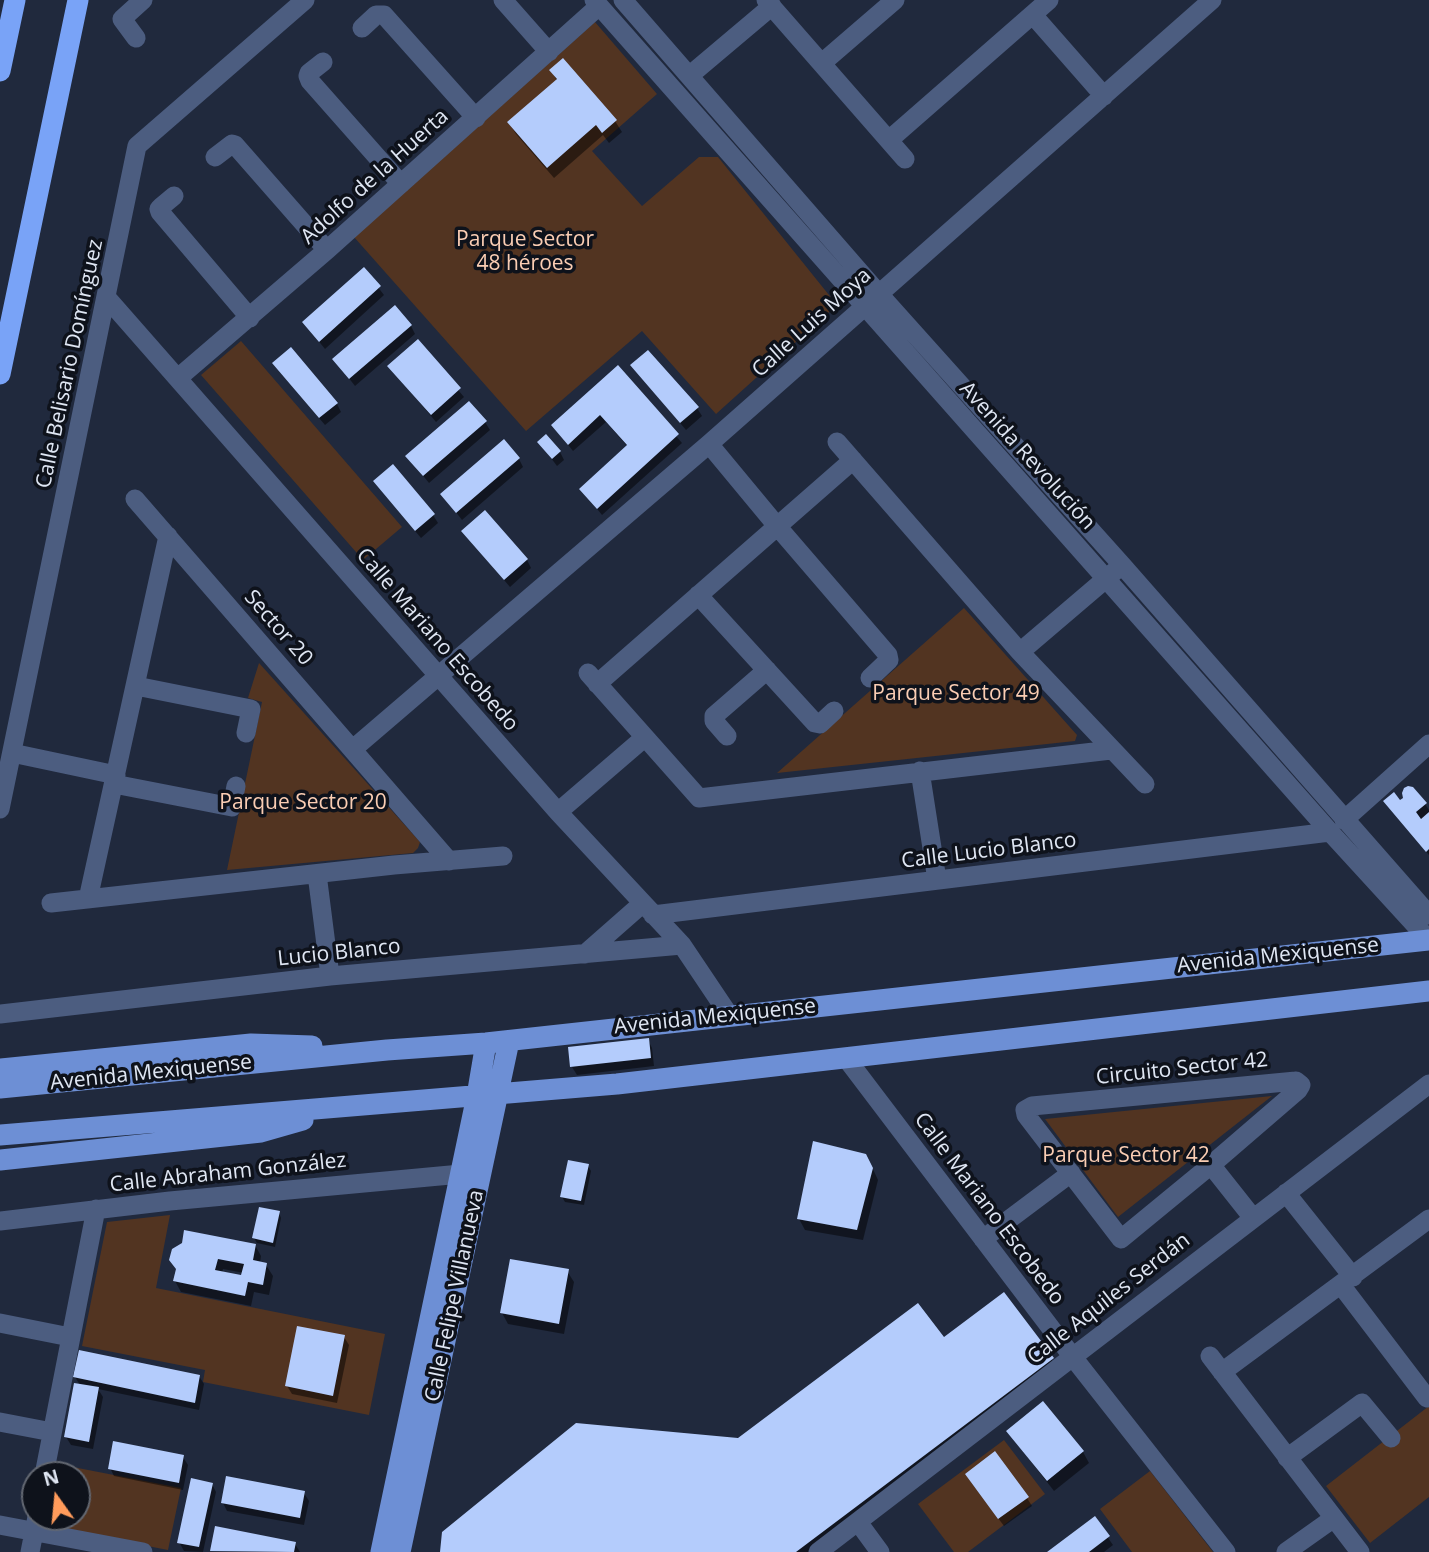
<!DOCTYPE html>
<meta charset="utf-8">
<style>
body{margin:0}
#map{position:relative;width:1429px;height:1552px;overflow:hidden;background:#20293d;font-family:"Open Sans",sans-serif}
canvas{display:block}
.north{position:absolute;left:21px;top:1461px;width:70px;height:70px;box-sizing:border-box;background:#0e121b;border:2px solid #626771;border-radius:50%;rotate:345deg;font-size:19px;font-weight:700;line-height:28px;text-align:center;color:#dfe6f3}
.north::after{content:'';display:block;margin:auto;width:24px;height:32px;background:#ff9b5b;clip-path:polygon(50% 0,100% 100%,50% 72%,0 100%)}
</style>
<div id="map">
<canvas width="1429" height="1552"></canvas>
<div class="north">N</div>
</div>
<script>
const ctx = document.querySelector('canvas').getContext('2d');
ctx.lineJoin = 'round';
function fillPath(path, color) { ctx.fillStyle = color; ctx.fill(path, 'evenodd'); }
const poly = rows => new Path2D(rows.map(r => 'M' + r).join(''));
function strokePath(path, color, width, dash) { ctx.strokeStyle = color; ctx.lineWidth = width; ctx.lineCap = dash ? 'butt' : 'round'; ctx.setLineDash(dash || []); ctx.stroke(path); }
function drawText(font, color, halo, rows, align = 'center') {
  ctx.font = font + ' "Open Sans",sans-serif'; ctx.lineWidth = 7; ctx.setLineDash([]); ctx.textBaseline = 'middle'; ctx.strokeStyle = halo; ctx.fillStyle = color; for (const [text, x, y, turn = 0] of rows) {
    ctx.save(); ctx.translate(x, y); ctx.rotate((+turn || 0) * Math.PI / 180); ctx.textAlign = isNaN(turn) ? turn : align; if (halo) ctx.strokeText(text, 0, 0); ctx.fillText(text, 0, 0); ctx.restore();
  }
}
const green = poly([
 [595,22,657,94,592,151,642,206,699,157,718,157,837,305,716,414,642,331,526,431,354,237],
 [241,341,402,527,363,560,201,375],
 [964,608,1077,735,1075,741,777,773],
 [259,663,420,842,418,848,413,853,227,870,262,702,248,698],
 [1272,1096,1118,1217,1045,1119],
 [170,1215,156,1288,385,1334,369,1415,203,1382,205,1370,82,1346,107,1222],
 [1429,1406,1429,1497,1370,1543,1326,1486],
 [1004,1440,1045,1494,968,1552,954,1552,918,1504],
 [52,1463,181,1488,168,1550,40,1525,42,1517,77,1517,77,1475,50,1475],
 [1150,1471,1213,1552,1132,1552,1100,1509]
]);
const shadow = poly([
 [551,70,615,121,622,132,609,143,603,135,554,178,516,134,509,123,557,81],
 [364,269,384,295,325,349,304,323],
 [411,326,415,334,355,386,334,359],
 [418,342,464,397,436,422,390,367],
 [632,366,697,408,702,416,686,430],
 [618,368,682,443,602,515,581,489,628,447,606,422,573,451,553,426],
 [279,371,337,404,341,412,325,425],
 [485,422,490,430,429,483,407,456],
 [539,442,560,452,564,460,557,466],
 [519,459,523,467,462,520,442,494],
 [380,489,433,515,438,523,421,538],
 [463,532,527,560,531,568,510,587],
 [1400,803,1425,804,1429,810,1429,855,1390,809],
 [648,1040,652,1048,654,1066,577,1075,572,1067],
 [588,1166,591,1171,584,1205,565,1202,562,1197],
 [872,1167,878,1180,863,1240,805,1230,799,1219],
 [279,1213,281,1218,275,1247,257,1243,254,1238],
 [183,1244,255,1245,261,1256,260,1263,266,1265,273,1276,269,1295,254,1292,251,1306,181,1292,175,1281],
 [223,1269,244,1273,243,1277,222,1273],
 [567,1271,574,1282,564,1334,508,1324,502,1313],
 [1004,1294,1059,1370,817,1552,442,1552,738,1440,943,1339],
 [344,1337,349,1345,337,1403,292,1394,287,1386],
 [199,1376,204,1384,199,1410,98,1389,103,1397,93,1449,71,1445,66,1437,80,1385,75,1377],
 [1008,1432,1083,1452,1089,1463,1054,1491],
 [183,1457,188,1465,183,1490,114,1476,110,1468],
 [971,1482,1027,1498,1032,1506,1004,1526],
 [212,1484,216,1492,203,1552,184,1551,179,1542],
 [304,1493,309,1501,304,1525,227,1511,223,1503],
 [1094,1518,1113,1545,1104,1552,1050,1552],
 [295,1544,300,1552,212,1551]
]);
const building = poly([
 [563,58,617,120,602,133,596,125,547,168,507,122,557,79,549,70],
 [364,267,381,286,319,342,302,322],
 [395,305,412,325,349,379,332,359],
 [418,339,461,388,431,415,387,366],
 [291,347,338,403,319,418,272,363],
 [648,350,699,407,680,423,630,365],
 [618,365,679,434,597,509,579,489,627,445,600,415,568,445,551,425],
 [469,401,487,421,423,476,405,456],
 [546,434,561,451,552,459,537,442],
 [504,439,520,458,456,513,440,494],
 [393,464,435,514,415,531,373,481],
 [485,510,528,559,504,580,461,531],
 [1408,786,1413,787,1427,803,1416,812,1421,819,1429,812,1429,849,1426,852,1383,801,1394,792,1400,800,1403,798,1402,793,1404,788],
 [649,1038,651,1058,570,1067,568,1047],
 [813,1141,866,1154,873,1168,857,1230,797,1219],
 [568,1160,589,1164,581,1201,560,1197],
 [259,1207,280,1211,273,1243,252,1238],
 [184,1230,256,1244,253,1260,267,1263,263,1285,248,1282,245,1296,173,1281,176,1269,169,1260,172,1249,182,1243],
 [218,1259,244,1264,241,1275,215,1270],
 [510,1259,569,1269,559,1324,500,1313],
 [1004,1292,1054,1358,796,1552,440,1552,442,1532,576,1423,738,1438,918,1303,944,1337],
 [297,1326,345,1335,333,1396,285,1386],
 [79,1350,200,1375,195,1403,73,1377],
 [74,1383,99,1387,89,1442,64,1437],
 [1043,1401,1084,1451,1047,1481,1006,1431],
 [113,1441,184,1455,179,1483,108,1469],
 [995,1451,1029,1497,998,1519,965,1474],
 [226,1476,305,1491,300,1518,221,1503],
 [191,1478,213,1483,199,1547,177,1543],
 [1095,1516,1110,1536,1089,1552,1047,1552],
 [215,1526,296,1542,294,1552,210,1551]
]);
const minor = poly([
 [503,0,549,52],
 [594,0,1330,832,1429,940],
 [623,0,879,294,1122,565,1429,915],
 [766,0,905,159],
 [1033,15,1104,96],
 [362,28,376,15,384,15,476,118],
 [136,38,122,19,143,0],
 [323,62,309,73,308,76,310,81,401,184],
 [822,63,895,0],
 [689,76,772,6],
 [889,140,1049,0],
 [215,157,232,144,235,145,327,250],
 [174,196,162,206,159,209,160,212,250,318],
 [107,298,558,812,682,945,729,1015],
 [178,378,327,250,599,6],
 [837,442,1020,652,1145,784],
 [709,444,777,526,888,655,889,660,870,678],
 [135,499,449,861],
 [698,595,815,723,820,724,834,711],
 [1020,652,1115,571],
 [588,673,699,798,1111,750],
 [597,684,853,460],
 [136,686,251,709,246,733],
 [727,736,714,721,714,716,767,670],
 [353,749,709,444,1212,0],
 [12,753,116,775],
 [920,771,937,880],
 [114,784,232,807,236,786],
 [0,809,137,146,305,0],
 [558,812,644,738],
 [1344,820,1429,744],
 [317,874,330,976],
 [88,899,168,536],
 [51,903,394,865,503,856],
 [653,915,1330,832],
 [585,954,643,903],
 [0,1014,330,976,682,945],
 [846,1058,1072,1356,1226,1552],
 [1296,1081,1301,1085,1298,1090,1211,1165,1121,1239,1026,1115,1025,1110,1032,1106,1296,1081],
 [1211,1165,1253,1218],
 [1286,1193,1353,1277],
 [0,1221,170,1201,461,1174],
 [983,1239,1071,1173],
 [1341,1285,1427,1398,1429,1396],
 [0,1323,70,1337],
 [1210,1356,1360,1552],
 [1222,1372,1429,1219],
 [0,1422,52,1432],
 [1287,1458,1362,1403,1391,1438],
 [44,1475,96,1209],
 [858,1522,880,1552],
 [0,1525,143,1552],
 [30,1552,37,1517],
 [818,1552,1429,1084],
 [1286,1552,1334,1518]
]);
const major = poly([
 [0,1069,251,1044,312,1046],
 [0,1088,387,1050,486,1043,1429,940],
 [0,1135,617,1084,1429,991],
 [0,1160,261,1132,303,1120],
 [381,1552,477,1096,486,1043],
 [400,1552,509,1041]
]);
const highway = poly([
 [0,71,15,0],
 [0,374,78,0]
]);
const streetNames = [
 ["Adolfo de la Huerta",375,177,-42],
 ["Calle Luis Moya",812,323,-42],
 ["Calle Belisario Domínguez",70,364,-78],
 ["Avenida Revolución",1027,456,48],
 ["Sector 20",278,628,49],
 ["Calle Mariano Escobedo",437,640,49],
 ["Calle Lucio Blanco",989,851,-7],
 ["Lucio Blanco",339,953,-6],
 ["Avenida Mexiquense",1278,956,-6],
 ["Avenida Mexiquense",715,1017,-6],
 ["Circuito Sector 42",1182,1069,-6],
 ["Avenida Mexiquense",151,1073,-6],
 ["Calle Abraham González",228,1173,-6],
 ["Calle Mariano Escobedo",989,1209,53],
 ["Calle Felipe Villanueva",455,1296,-78],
 ["Calle Aquiles Serdán",1109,1299,-38]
];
const parkNames = [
 ["Parque Sector",525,240],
 ["48 héroes",525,264],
 ["Parque Sector 49",956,694],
 ["Parque Sector 20",303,803],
 ["Parque Sector 42",1126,1156]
];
fillPath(green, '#523421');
fillPath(shadow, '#0007');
fillPath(building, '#b4ccfc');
strokePath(minor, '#4c5d80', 19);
strokePath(major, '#6d8fd5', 21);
strokePath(highway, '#79a3f7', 21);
drawText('21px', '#dfe6f3', '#0e121b', streetNames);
drawText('21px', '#facdb3', '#0e121b', parkNames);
</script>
